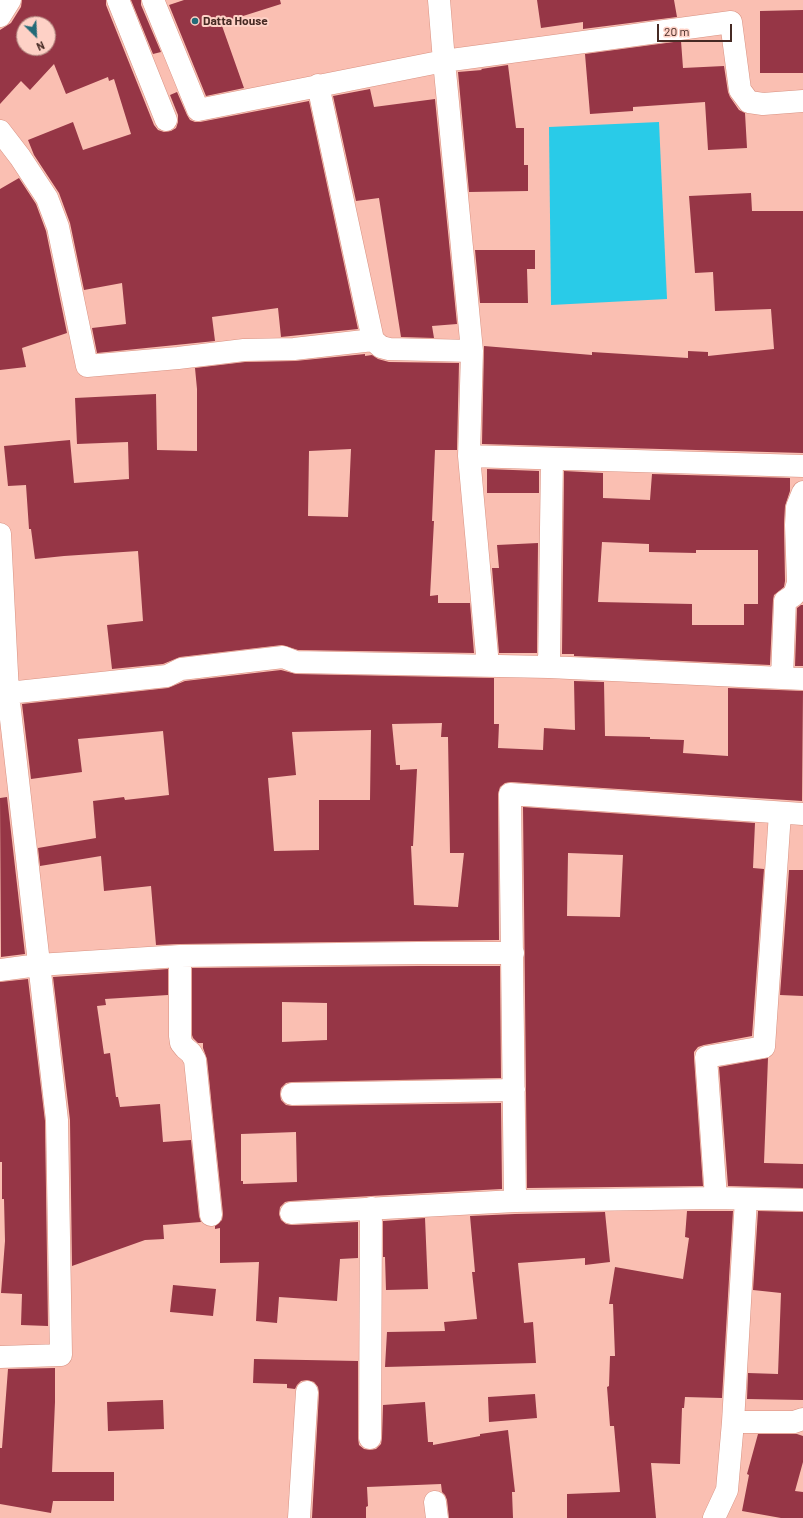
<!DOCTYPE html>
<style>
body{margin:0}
#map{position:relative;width:803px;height:1518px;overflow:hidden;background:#fabfb2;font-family:Barlow,sans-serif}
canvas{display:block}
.north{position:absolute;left:16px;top:16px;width:40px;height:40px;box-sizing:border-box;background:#fed1c6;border:1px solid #b48e85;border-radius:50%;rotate:156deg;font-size:11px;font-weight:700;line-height:16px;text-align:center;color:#462a24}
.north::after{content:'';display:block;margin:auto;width:14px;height:18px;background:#236a78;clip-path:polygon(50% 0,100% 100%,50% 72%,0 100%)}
.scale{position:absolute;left:657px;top:24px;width:75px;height:18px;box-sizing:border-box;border:2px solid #462a24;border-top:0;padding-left:5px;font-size:12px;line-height:14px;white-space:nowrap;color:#462a24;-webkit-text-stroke:3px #fed1c6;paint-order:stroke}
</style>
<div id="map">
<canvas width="803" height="1518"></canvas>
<div class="north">N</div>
<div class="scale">20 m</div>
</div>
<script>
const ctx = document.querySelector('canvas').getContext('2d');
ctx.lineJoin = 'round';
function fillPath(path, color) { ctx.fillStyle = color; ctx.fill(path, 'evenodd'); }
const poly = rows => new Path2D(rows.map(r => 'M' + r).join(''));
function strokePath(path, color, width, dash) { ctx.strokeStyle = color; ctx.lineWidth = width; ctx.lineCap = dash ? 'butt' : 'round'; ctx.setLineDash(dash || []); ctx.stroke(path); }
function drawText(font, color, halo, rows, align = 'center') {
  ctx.font = font + ' Barlow,sans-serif'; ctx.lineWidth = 4; ctx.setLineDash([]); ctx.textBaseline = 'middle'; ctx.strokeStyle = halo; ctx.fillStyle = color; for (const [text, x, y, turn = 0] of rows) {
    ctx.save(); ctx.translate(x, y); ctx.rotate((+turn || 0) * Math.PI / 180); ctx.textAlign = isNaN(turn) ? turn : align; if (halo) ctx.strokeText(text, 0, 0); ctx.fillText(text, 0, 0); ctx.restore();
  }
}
const water = poly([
 [659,122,667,299,551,305,549,127]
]);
const building = poly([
 [22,0,106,0,106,5,154,125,158,130,164,132,171,131,176,128,178,122,178,115,170,95,177,92,187,115,190,120,195,122,200,122,309,101,358,329,281,337,278,308,212,317,215,341,97,353,92,328,126,324,122,283,84,290,70,223,59,193,34,155,28,140,73,122,83,150,131,134,114,79,109,81,108,77,66,94,54,64,30,90,21,81,0,104,0,30,11,23,21,7],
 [24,24,48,24,48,48,24,48],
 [131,0,141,0,141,5,161,52,153,54],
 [184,0,280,0,281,4,221,23,244,88,206,96,169,5],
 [537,0,674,0,677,17,583,29,583,22,541,28],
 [803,10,803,73,760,73,760,11],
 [681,41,683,68,724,66,728,92,730,97,739,110,745,113,747,148,708,150,705,102,633,107,633,111,590,114,585,54],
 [508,65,516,128,524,128,524,165,528,165,528,191,469,192,458,72,482,70,481,69],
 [370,89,374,107,435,99,457,324,432,326,434,338,401,337,379,198,356,201,333,96],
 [19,178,36,204,46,231,67,333,22,348,26,367,0,370,0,189],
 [751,193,752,211,803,211,803,453,482,444,484,346,592,355,592,352,688,358,688,351,708,352,708,356,774,349,771,309,715,311,713,272,695,273,689,196],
 [475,250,535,250,535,269,527,269,528,303,480,303],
 [365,354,365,356,372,355,378,359,389,362,459,363,457,450,435,450,432,521,434,521,430,596,438,595,438,603,470,603,474,653,298,650,282,645,180,657,163,664,112,669,107,625,143,621,138,551,64,556,35,559,31,529,29,529,26,485,8,486,4,446,70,440,74,483,129,479,128,442,77,444,75,398,156,394,157,450,197,451,197,389,195,368,245,362,295,361],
 [351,449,348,517,308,516,309,451],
 [487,469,539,471,539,493,487,493],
 [564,471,603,473,603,498,650,500,652,474,790,478,790,491,785,506,784,524,785,581,784,587,774,595,773,600,770,665,574,656,574,654,562,654],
 [602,542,649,544,649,552,696,553,696,550,758,550,758,604,744,604,744,625,692,625,692,604,598,602],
 [538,543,537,653,499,653,492,568,499,568,497,545],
 [801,605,803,605,803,666,795,666,797,608],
 [281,670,296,674,494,678,494,724,499,724,498,748,543,750,544,728,575,730,574,681,604,682,605,736,650,737,650,739,684,740,683,753,728,756,728,688,803,691,802,801,511,782,505,783,500,787,498,794,499,940,180,944,156,945,151,886,104,891,101,856,40,866,38,848,96,838,93,801,124,797,125,800,169,795,163,731,78,739,82,772,31,779,22,704,168,688,185,681],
 [442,723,441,737,448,737,450,853,464,853,458,907,414,905,411,846,413,846,417,769,400,770,400,765,396,765,392,724],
 [371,730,370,800,319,800,319,850,274,851,268,778,296,775,292,732],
 [7,797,25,954,1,957,0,798],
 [523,807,755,823,753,868,764,869,752,1036,704,1045,698,1047,694,1052,694,1058,703,1186,527,1188],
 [568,853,623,855,620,917,567,916],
 [789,870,803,870,803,996,780,995],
 [419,966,500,966,501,1078,292,1082,286,1083,281,1088,280,1094,281,1100,286,1105,292,1106,501,1103,502,1189,371,1196,290,1201,285,1202,280,1207,279,1214,281,1220,286,1224,292,1225,358,1222,358,1258,340,1259,337,1301,279,1297,277,1323,256,1321,259,1262,220,1263,220,1228,215,1229,215,1226,222,1220,223,1214,207,1059,203,1048,203,1043,198,1043,193,1038,192,1035,192,968],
 [282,1002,327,1003,327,1040,282,1042],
 [296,1132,297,1182,243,1184,243,1181,241,1181,241,1134],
 [168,969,168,995,105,999,106,1005,97,1006,104,1054,110,1053,116,1097,118,1097,120,1107,160,1104,163,1142,191,1140,199,1216,201,1222,163,1225,164,1239,145,1240,72,1266,70,1120,53,977],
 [28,979,45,1121,48,1326,21,1325,22,1294,1,1293,5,1241,4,1199,2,1199,2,1162,0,1162,0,982],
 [768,1058,764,1163,803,1164,803,1188,728,1186,719,1067],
 [687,1211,733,1211,722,1398,685,1397,684,1408,682,1408,680,1464,651,1463,656,1518,567,1518,567,1494,620,1492,614,1426,610,1426,607,1387,609,1386,610,1356,615,1356,613,1304,609,1304,615,1267,683,1279,689,1238,685,1237],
 [758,1211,803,1212,803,1400,747,1399,748,1373,778,1374,781,1293,753,1290],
 [605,1212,610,1262,585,1265,585,1258,518,1263,524,1323,533,1322,536,1363,385,1367,387,1332,445,1331,444,1322,477,1319,472,1272,475,1272,470,1216,515,1214],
 [425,1218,428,1289,386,1290,385,1257,383,1257,383,1221],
 [173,1285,216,1289,213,1316,170,1312],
 [254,1359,358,1361,358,1438,359,1445,364,1449,370,1450,376,1449,381,1444,382,1438,383,1405,425,1402,428,1442,433,1442,433,1445,480,1436,480,1434,508,1430,515,1492,512,1492,513,1518,449,1518,447,1500,445,1495,442,1492,441,1484,367,1487,368,1506,366,1507,366,1518,312,1518,319,1393,318,1387,314,1382,307,1380,301,1381,297,1385,295,1389,287,1388,287,1384,253,1383],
 [55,1368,55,1402,52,1472,114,1472,114,1501,53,1501,51,1513,0,1504,0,1448,2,1448,8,1369],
 [535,1394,537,1418,489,1422,488,1397],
 [163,1400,164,1429,108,1431,107,1402],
 [758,1434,797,1434,803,1436,803,1462,795,1491,803,1492,803,1518,781,1518,742,1511,749,1475,747,1474]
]);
const street = poly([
 [118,0,166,120],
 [153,0,198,110,444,61,731,22,740,90,749,102,763,104,803,101],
 [439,0,444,61,472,351,469,456,488,666],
 [0,16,10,0],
 [318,85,373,340,381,347,389,349,472,351],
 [0,131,20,157,47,198,58,227,87,366,178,358,244,350,294,349,373,340],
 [469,456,803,466],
 [0,534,8,693,57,1120,61,1355,0,1357],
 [549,667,552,459],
 [782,678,785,601,794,595,798,583,796,525,797,507,803,492],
 [8,693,167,676,181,669,283,657,296,662,549,667,803,679],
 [180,956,180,1036,181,1043,185,1048,191,1053,195,1060,211,1215],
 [0,970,38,965,180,956,419,953,513,953],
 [292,1094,514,1090],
 [716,1198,706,1057,764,1047,780,813],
 [515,1201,510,794,803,814],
 [291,1213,515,1201,716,1198,803,1200],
 [733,1422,746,1199],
 [370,1438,371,1208],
 [435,1502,437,1518],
 [299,1518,307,1392],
 [714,1518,727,1490,733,1422,794,1422,803,1419]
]);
const markers = [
 [195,21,4,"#236a78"]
];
const poiNames = [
 ["Datta House",203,21]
];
fillPath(water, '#29cbe8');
fillPath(building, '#963646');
strokePath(street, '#d89282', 23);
strokePath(street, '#fff', 22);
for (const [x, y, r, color] of markers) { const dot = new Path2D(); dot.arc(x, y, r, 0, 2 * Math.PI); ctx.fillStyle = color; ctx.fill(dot); strokePath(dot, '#fed1c6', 1.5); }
drawText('bold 12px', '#462a24', '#fed1c6', poiNames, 'left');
</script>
